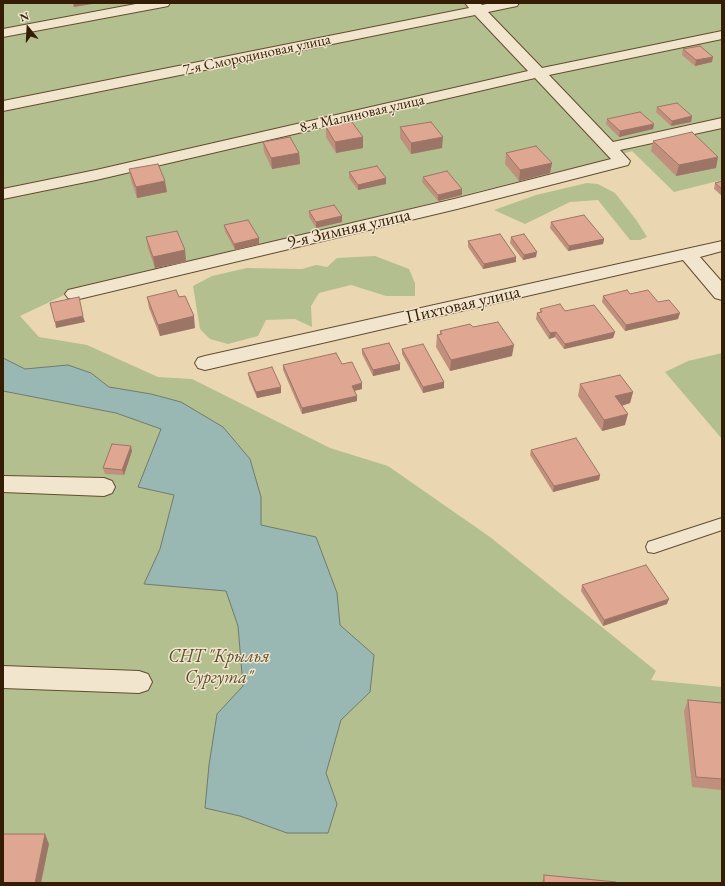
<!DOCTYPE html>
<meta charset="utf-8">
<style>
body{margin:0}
#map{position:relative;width:725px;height:886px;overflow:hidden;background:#ead7b2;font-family:"EB Garamond",serif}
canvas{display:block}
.frame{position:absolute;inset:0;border:4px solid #351d05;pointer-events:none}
.north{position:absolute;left:8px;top:8px;width:40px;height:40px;-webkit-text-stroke:3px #f1e5cd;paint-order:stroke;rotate:342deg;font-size:11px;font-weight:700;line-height:16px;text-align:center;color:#351d05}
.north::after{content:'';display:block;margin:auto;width:14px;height:18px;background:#351d05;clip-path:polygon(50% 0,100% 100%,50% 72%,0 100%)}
</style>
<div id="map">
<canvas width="725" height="886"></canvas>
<div class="frame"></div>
<div class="north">N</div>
</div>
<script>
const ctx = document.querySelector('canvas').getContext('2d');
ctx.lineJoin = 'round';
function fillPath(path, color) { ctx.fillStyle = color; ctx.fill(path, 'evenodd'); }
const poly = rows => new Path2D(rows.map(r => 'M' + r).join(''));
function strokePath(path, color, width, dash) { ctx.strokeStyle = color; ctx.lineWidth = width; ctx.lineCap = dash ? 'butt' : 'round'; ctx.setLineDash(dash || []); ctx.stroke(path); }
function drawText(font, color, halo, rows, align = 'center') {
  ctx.font = font + ' "EB Garamond",serif'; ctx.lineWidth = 3; ctx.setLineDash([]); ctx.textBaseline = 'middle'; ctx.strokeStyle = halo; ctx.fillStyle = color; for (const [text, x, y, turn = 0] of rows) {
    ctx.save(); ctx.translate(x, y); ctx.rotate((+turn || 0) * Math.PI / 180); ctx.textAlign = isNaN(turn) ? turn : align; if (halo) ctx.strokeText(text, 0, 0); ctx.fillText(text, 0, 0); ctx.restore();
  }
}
const green = poly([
 [3,3,722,3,722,180,674,192,632,151,597,162,327,229,83,286,20,316,39,337,87,345,158,377,192,379,330,448,388,466,490,537,592,619,656,671,651,680,722,687,722,883,3,883],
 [587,183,598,184,615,193,637,221,647,237,640,240,630,240,598,200,570,202,525,224,494,210,536,195],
 [375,256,409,269,415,283,415,296,386,296,351,285,319,293,311,306,312,327,295,319,266,320,258,336,228,344,210,339,200,329,193,286,212,276,247,268,302,269,316,265,327,267,337,258],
 [722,353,722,439,665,372,688,361]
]);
const water = poly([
 [3,358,25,369,68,365,91,373,109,387,151,394,181,402,223,427,250,459,261,497,261,525,316,537,337,593,340,625,374,655,370,692,341,720,326,773,337,804,328,833,287,833,240,816,205,808,209,765,217,714,243,686,238,626,226,591,144,584,160,549,174,495,138,487,161,429,116,413,3,391,3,358]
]);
const service = poly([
 [722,518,722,530,654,553,648,552,646,547,648,542,722,518]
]);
const minor = poly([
 [141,3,170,3,168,6,163,7,3,37,3,29,141,3],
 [465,3,480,3,482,5,491,3,519,3,517,6,488,12,542,68,722,31,722,39,549,75,613,142,722,118,722,128,620,150,630,161,628,165,457,209,75,300,68,298,65,294,68,290,454,199,611,159,535,78,96,180,3,199,3,189,96,170,528,71,475,15,3,111,3,101,469,8,465,3],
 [722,241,722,251,700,257,722,282,722,300,715,298,683,260,205,370,198,368,195,363,198,358,205,356,722,241],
 [3,476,104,478,112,481,115,487,112,493,104,496,3,492,3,476],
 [3,666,139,671,148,674,152,682,148,690,139,693,3,688,3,666]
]);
const wall = poly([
 [683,49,712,62,695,66,682,55],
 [657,107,692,116,691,122,671,126,656,112],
 [607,119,654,124,653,129,619,137,606,124],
 [326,127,363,148,336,153,326,137],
 [400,127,442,148,411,154,400,138],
 [653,141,716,168,676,176,651,151],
 [263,142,299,153,300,164,272,169,264,152],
 [506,153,552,163,550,173,519,181,505,164],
 [129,169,167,192,137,198,131,180],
 [349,172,386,184,358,190,349,178],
 [423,177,462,189,462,195,438,201,422,182],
 [722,181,722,196,714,189,715,183],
 [309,211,342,216,342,222,316,228,309,217],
 [551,222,604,239,603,244,568,251,550,228],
 [224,225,259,244,235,250,225,231],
 [146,237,185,250,186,262,155,268,148,248],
 [511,237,536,257,523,260,510,243],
 [468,241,516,257,516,262,483,269,468,247],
 [630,294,658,302,678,319,625,331,602,302,603,296],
 [147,297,179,297,195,328,160,336,149,308],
 [540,309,565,311,615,332,613,338,564,349,555,337,549,339,536,319,537,313,540,312],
 [473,327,512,356,450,371,436,347,437,335,440,335,440,331],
 [362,349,400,370,373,376,362,354],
 [402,349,444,382,444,388,423,393,402,354],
 [342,364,362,389,355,391,357,401,302,414,283,370,283,365],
 [248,373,281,393,257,398,249,379],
 [580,384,633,392,630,403,622,406,625,425,602,431,578,396],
 [531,450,600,475,599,480,553,492,530,455],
 [132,451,124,475,105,474,103,468],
 [582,585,667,604,603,626,581,591],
 [688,700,722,703,722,790,692,787,684,711],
 [544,875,616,883,542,883]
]);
const shadedWall = poly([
 [73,3,98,3,74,7],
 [713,57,712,62,695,66,696,60],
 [692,116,691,122,671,126,672,121],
 [654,124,653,129,619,137,620,131],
 [363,137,363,148,336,153,335,142],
 [443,137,442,148,411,154,411,143],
 [299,153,300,164,272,169,271,158],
 [718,157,716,168,676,176,679,165],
 [552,163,550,173,519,181,520,170],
 [386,178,386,184,358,190,358,185],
 [165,181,167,192,137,198,136,187],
 [462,189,462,195,438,201,438,195],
 [342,216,342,222,316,228,316,222],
 [259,238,259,244,235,250,234,244],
 [604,239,603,244,568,251,569,246],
 [185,250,186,262,155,268,153,257],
 [537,252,536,257,523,260,524,255],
 [516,257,516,262,483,269,484,264],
 [680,313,678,319,625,331,626,325],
 [83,316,85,322,56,328,55,322],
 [194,316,195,328,160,336,158,325],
 [556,332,555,337,549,339,550,333],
 [615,332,613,338,564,349,565,344],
 [514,345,512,356,450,371,451,360],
 [400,364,400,370,373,376,373,370],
 [444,382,444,388,423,393,423,387],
 [362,383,362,389,352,391,352,386],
 [281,387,281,393,257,398,256,392],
 [633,392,630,403,613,408,615,396],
 [357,396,357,401,302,414,302,408],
 [628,414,625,425,602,431,604,420],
 [131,446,132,451,124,475,122,470],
 [600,475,599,480,553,492,554,486],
 [669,599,667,604,603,626,604,620],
 [45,834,49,844,41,883,35,883]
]);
const building = poly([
 [700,46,713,57,696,60,683,49,700,46],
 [677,103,692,116,672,121,657,107,677,103],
 [640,112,654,124,620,131,607,119,640,112],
 [352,122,363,137,335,142,326,127,352,122],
 [431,122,443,137,411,143,400,127,431,122],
 [692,132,718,157,679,165,653,141,692,132],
 [290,137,299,153,271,158,263,142,290,137],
 [536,146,552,163,520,170,506,153,536,146],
 [158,164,165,181,136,187,129,169,158,164],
 [377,166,386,178,358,185,349,172,377,166],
 [447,171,462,189,438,195,423,177,447,171],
 [722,181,722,189,715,183,722,181],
 [334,205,342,216,316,222,309,211,334,205],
 [584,215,604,239,569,246,551,222,584,215],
 [248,220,259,238,234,244,224,225,248,220],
 [177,231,185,250,153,257,146,237,177,231],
 [500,234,516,257,484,264,468,241,500,234],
 [524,234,537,252,524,255,511,237,524,234],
 [176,290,179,297,185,296,194,316,158,325,147,297,176,290],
 [627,290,630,294,648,290,658,302,669,300,680,313,626,325,603,296,627,290],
 [79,297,83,316,55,322,50,303,79,297],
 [560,304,565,311,594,305,615,332,565,344,556,332,550,333,537,313,542,312,540,309,560,304],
 [498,322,514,345,451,360,437,335,442,334,440,331,470,324,473,327,498,322],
 [389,343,400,364,373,370,362,349,389,343],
 [423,344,444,382,423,387,402,349,423,344],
 [336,353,342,364,352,362,362,383,352,386,357,396,302,408,283,365,336,353],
 [272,367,281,387,256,392,248,373,272,367],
 [620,375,633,392,615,396,628,414,604,420,580,384,620,375],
 [576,438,600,475,554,486,531,450,576,438],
 [112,444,131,446,122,470,103,468,112,444],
 [646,565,669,599,604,620,582,585,646,565],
 [688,700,722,703,722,779,696,777,688,700],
 [3,834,45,834,35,883,3,883,3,834],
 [544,875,616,882,616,883,544,883,544,875]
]);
const farStreetnames = [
 ["7-я Смородиновая улица",257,55,-12],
 ["8-я Малиновая улица",362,114,-13]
];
const streetNames = [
 ["9-я Зимняя улица",349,229,-13],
 ["Пихтовая улица",463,305,-13]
];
const parkNames = [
 ["CНТ \"Крылья",219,657],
 ["Сургута\"",219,678]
];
fillPath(green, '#b3bf8f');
fillPath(water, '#9ab8b3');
strokePath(water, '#727a6d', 1);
strokePath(service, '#624c30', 2);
strokePath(minor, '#624c30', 2);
fillPath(service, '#f1e5cd');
fillPath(minor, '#f1e5cd');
fillPath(wall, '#c0907d');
fillPath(shadedWall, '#9c7566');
fillPath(building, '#dfa791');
strokePath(building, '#9c7566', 1);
drawText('15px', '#351d05', '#f1e5cd', farStreetnames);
drawText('18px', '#351d05', '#f1e5cd', streetNames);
drawText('italic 18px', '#5b4e2e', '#f1e5cd', parkNames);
</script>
